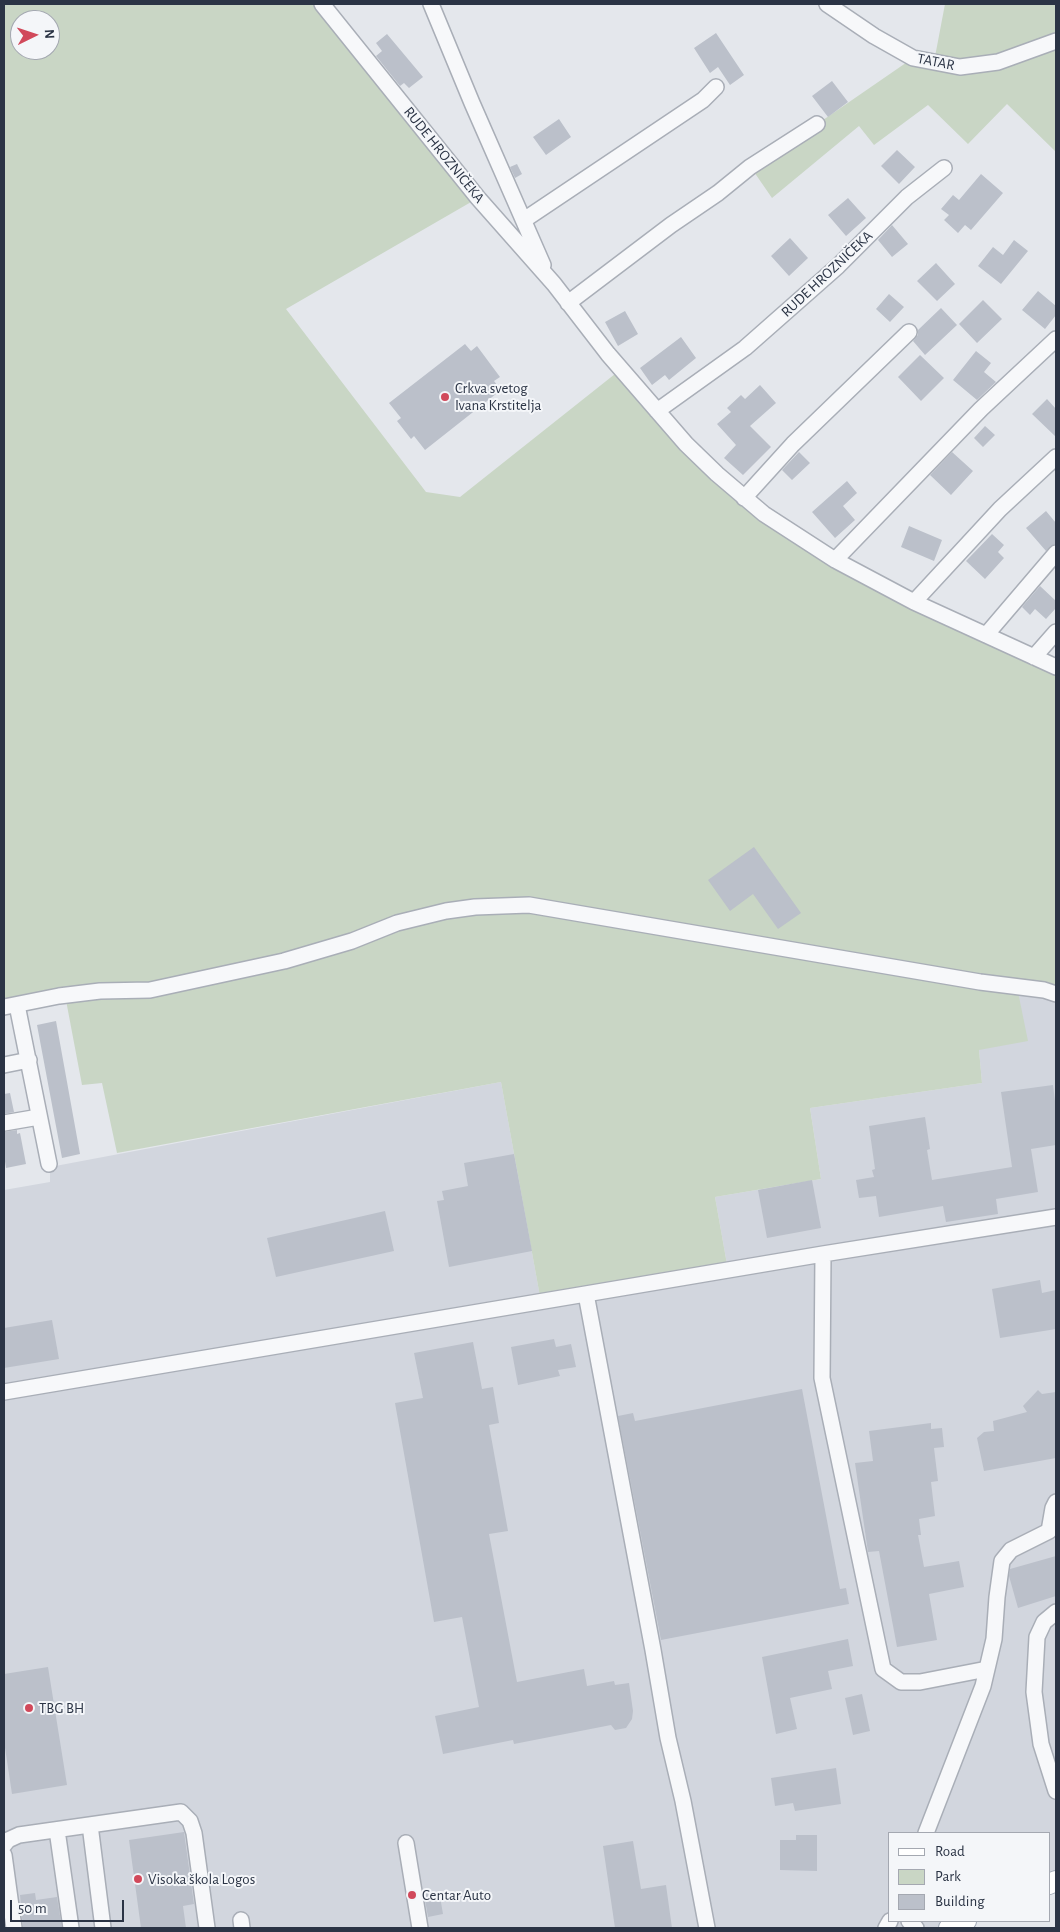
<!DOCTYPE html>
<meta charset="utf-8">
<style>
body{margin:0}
#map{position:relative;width:1060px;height:1932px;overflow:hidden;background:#e4e7ec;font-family:"Alegreya Sans",sans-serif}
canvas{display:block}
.frame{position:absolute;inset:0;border:5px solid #2b3445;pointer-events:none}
.legend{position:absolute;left:888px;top:1832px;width:162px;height:90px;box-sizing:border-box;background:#f4f6f9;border:1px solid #a4a8b1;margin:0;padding:6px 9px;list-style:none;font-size:15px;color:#2b3445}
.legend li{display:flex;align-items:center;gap:10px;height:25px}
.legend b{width:25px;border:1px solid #a4a8b1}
.north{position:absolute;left:10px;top:10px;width:50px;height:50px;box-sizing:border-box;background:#f4f6f9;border:1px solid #a4a8b1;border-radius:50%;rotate:86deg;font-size:14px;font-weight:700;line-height:20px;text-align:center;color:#2b3445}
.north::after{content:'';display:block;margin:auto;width:18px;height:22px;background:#d1495b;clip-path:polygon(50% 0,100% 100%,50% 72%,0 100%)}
.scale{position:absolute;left:10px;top:1900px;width:114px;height:22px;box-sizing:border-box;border:2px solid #2b3445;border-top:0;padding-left:6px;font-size:15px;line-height:18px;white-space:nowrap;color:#2b3445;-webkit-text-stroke:4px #f4f6f9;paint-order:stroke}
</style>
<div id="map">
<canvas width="1060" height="1932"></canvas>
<div class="frame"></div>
<ul class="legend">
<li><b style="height:6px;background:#fff"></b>Road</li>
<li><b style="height:14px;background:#c9d6c5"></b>Park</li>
<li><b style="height:14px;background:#bbc0ca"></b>Building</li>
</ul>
<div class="north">N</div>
<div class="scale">50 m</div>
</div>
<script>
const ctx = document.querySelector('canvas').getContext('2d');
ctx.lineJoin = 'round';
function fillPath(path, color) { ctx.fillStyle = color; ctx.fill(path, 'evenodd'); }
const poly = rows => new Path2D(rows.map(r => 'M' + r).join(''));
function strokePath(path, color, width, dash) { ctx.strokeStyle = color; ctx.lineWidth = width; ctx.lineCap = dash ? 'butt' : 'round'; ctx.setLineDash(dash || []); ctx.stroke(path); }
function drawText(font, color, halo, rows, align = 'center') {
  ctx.font = font + ' "Alegreya Sans",sans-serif'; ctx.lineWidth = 4; ctx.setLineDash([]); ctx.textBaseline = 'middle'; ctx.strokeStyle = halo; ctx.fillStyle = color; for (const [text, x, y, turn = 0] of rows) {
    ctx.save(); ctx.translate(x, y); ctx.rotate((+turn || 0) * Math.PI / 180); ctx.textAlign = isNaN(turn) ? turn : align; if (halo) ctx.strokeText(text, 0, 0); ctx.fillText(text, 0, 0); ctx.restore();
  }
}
const built = poly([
 [1016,987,1056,994,1056,1881,1049,1884,1049,1833,889,1833,889,1921,966,1921,949,1928,4,1928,4,1190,50,1182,50,1167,501,1082,541,1302,728,1270,715,1197,821,1179,810,1108,982,1083,979,1050]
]);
const green = poly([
 [4,4,322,4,478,198,286,309,426,492,460,497,620,370,762,516,1056,670,1056,994,1017,987,1028,1041,979,1050,982,1083,810,1108,821,1179,715,1197,728,1270,541,1302,501,1082,117,1153,102,1083,82,1085,65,995,4,1007],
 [20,20,50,20,50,50,20,50],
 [945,4,1056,4,1056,152,1007,104,968,144,928,105,874,145,859,126,772,198,752,169,913,58,934,62]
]);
const building = poly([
 [716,33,744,75,730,85,718,67,710,73,694,48],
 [387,34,423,77,409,88,404,83,400,86,376,56,382,51,376,43],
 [832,81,848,102,828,117,812,96],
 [559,119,571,137,546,155,533,137],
 [897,150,915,167,899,184,881,166],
 [517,164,522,174,515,178,510,167],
 [981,174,1003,193,971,230,965,225,958,233,944,220,949,215,941,209,953,195,959,200],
 [848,198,866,218,846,236,828,215],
 [892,225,908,244,892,257,878,240],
 [790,238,808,258,789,276,771,256],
 [1014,240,1028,251,1001,284,978,266,993,247,1003,255],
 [936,263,955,284,937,301,917,281],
 [1038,291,1056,306,1056,315,1045,329,1022,310],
 [889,294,904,307,890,322,876,309],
 [983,300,1002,319,977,343,959,324],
 [941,308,957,325,925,355,913,341,918,335,918,330],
 [625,311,638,334,618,346,605,322],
 [681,337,696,358,669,380,665,375,652,385,640,368],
 [465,344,471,351,477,346,500,377,494,381,501,390,425,450,414,436,411,439,397,421,401,418,389,403],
 [976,351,991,363,984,372,996,382,977,400,953,380],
 [920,355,944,378,921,401,898,377],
 [760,385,776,403,750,426,771,447,743,475,724,458,736,445,717,424,731,412,727,408,741,395,745,399],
 [1047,399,1056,409,1056,437,1032,414],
 [985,426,995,435,983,447,974,438],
 [799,452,810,463,792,480,782,470],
 [952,452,973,471,951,495,930,475],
 [847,481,857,493,843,506,855,520,835,538,812,512],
 [1046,511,1056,523,1056,543,1046,551,1026,528],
 [909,526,942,540,934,561,901,547],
 [992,534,1004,545,998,552,1004,558,985,579,966,561],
 [1040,586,1056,601,1056,608,1046,619,1035,609,1030,615,1022,607],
 [754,847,801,913,778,929,753,894,730,911,708,880],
 [56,1021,80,1154,62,1158,37,1025],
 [1053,1085,1056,1109,1056,1145,1031,1149,1038,1192,996,1199,998,1214,946,1222,943,1206,879,1217,876,1196,859,1198,856,1180,874,1177,872,1170,875,1169,869,1126,925,1117,930,1149,927,1150,932,1180,1012,1167,1001,1092],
 [10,1093,14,1112,4,1114,4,1094],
 [17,1130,17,1134,20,1133,26,1164,6,1168,4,1155,4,1132],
 [514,1154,532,1251,449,1267,437,1201,444,1200,442,1191,468,1186,464,1163],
 [812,1180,821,1228,767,1238,758,1190],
 [385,1211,394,1251,276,1277,267,1238],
 [1040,1280,1042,1293,1056,1290,1056,1329,1000,1338,992,1289],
 [52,1320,59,1359,4,1368,4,1328],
 [554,1339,556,1347,571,1344,576,1367,558,1370,560,1376,518,1385,511,1347],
 [473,1342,482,1389,493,1387,499,1423,489,1425,508,1531,489,1534,517,1682,584,1669,587,1686,614,1681,615,1685,629,1683,633,1711,632,1719,626,1728,615,1730,611,1725,514,1744,513,1740,443,1754,435,1716,479,1707,462,1617,434,1622,395,1403,423,1398,414,1353],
 [802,1389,840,1589,846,1588,849,1604,661,1640,618,1416,633,1413,635,1421],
 [1038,1390,1042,1394,1056,1392,1056,1458,984,1471,977,1438,984,1432,994,1431,993,1421,1027,1412,1023,1406],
 [931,1423,931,1429,942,1428,944,1447,934,1448,938,1481,931,1482,935,1516,919,1519,921,1535,918,1535,924,1567,959,1561,964,1587,929,1594,937,1640,897,1647,879,1551,868,1552,855,1463,873,1461,869,1431],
 [1056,1556,1056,1596,1018,1608,1009,1576,1010,1569],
 [848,1639,853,1666,828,1671,832,1689,790,1698,797,1729,776,1734,762,1657],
 [48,1667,67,1785,12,1794,4,1741,4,1674],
 [862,1694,870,1731,853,1735,845,1698],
 [836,1768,841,1804,795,1811,793,1803,775,1806,771,1778],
 [184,1832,194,1904,183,1906,186,1928,141,1928,129,1840],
 [796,1835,817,1835,817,1871,780,1870,780,1840,796,1840],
 [633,1841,641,1889,666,1885,672,1928,615,1928,603,1846],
 [439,1891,443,1914,428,1917,424,1894],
 [35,1893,36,1900,57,1897,62,1928,23,1928,20,1895]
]);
const minor = poly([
 [322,4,478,198,554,284,608,354,686,444,717,474,764,514,835,560,914,602,1056,667],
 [431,4,472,103,543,265],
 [827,4,874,36,913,58,960,67,998,62,1056,41],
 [524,220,703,100,716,87],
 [568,303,671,225,718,193,750,167,817,124],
 [657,411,745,348,838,266,907,197,944,168],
 [744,498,793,444,909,332],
 [835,560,981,409,1056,339],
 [914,602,1000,509,1056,457],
 [986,635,1056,553],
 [1034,657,1056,632],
 [17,1005,49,1164],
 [4,1007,59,996,100,991,150,990,284,961,352,941,397,923,446,911,475,907,529,905,980,982,1044,990,1056,994],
 [4,1065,29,1060],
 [4,1123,39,1117],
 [823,1254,822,1378,883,1669,901,1682,920,1682,987,1669],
 [586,1294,653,1650,668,1738,683,1801,707,1928],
 [4,1392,823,1254,1056,1217],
 [1056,1612,1044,1622,1037,1637,1034,1692,1041,1744,1056,1791],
 [90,1825,103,1928],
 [57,1830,71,1928],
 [926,1833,983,1686,994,1639,997,1597,1002,1561,1011,1550,1049,1531,1053,1508,1056,1502],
 [406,1843,420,1928],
 [4,1845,8,1840,19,1835,181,1812,190,1821,194,1833,207,1928],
 [4,1855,14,1928],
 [241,1920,242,1928],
 [909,1921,916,1928],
 [886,1928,890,1921]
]);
const major = poly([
 [1049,1884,1056,1881],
 [949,1928,966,1921]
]);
const markers = [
 [445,397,5,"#d1495b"],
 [29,1708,5,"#d1495b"],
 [138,1879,5,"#d1495b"],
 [412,1895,5,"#d1495b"]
];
const streetNames = [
 ["TATAR",936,62,11],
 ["RUDE HROZNIČEKA",444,155,51],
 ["RUDE HROZNIČEKA",827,274,-43]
];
const poiNames = [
 ["Crkva svetog",455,388],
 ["Ivana Krstitelja",455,405],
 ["TBG BH",39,1708],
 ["Visoka škola Logos",148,1879],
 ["Centar Auto",422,1895]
];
fillPath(built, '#d2d6de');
fillPath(green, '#c9d6c5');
fillPath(building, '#bbc0ca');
strokePath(minor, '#a9aeb7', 18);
strokePath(major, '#a3abb8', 22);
strokePath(minor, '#f7f8fa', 15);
strokePath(major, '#fff', 20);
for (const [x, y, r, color] of markers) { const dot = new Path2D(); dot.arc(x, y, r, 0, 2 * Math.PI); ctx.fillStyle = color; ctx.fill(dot); strokePath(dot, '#f4f6f9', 2); }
drawText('15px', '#2b3445', '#f4f6f9', streetNames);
drawText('15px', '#2b3445', '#f4f6f9', poiNames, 'left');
</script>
